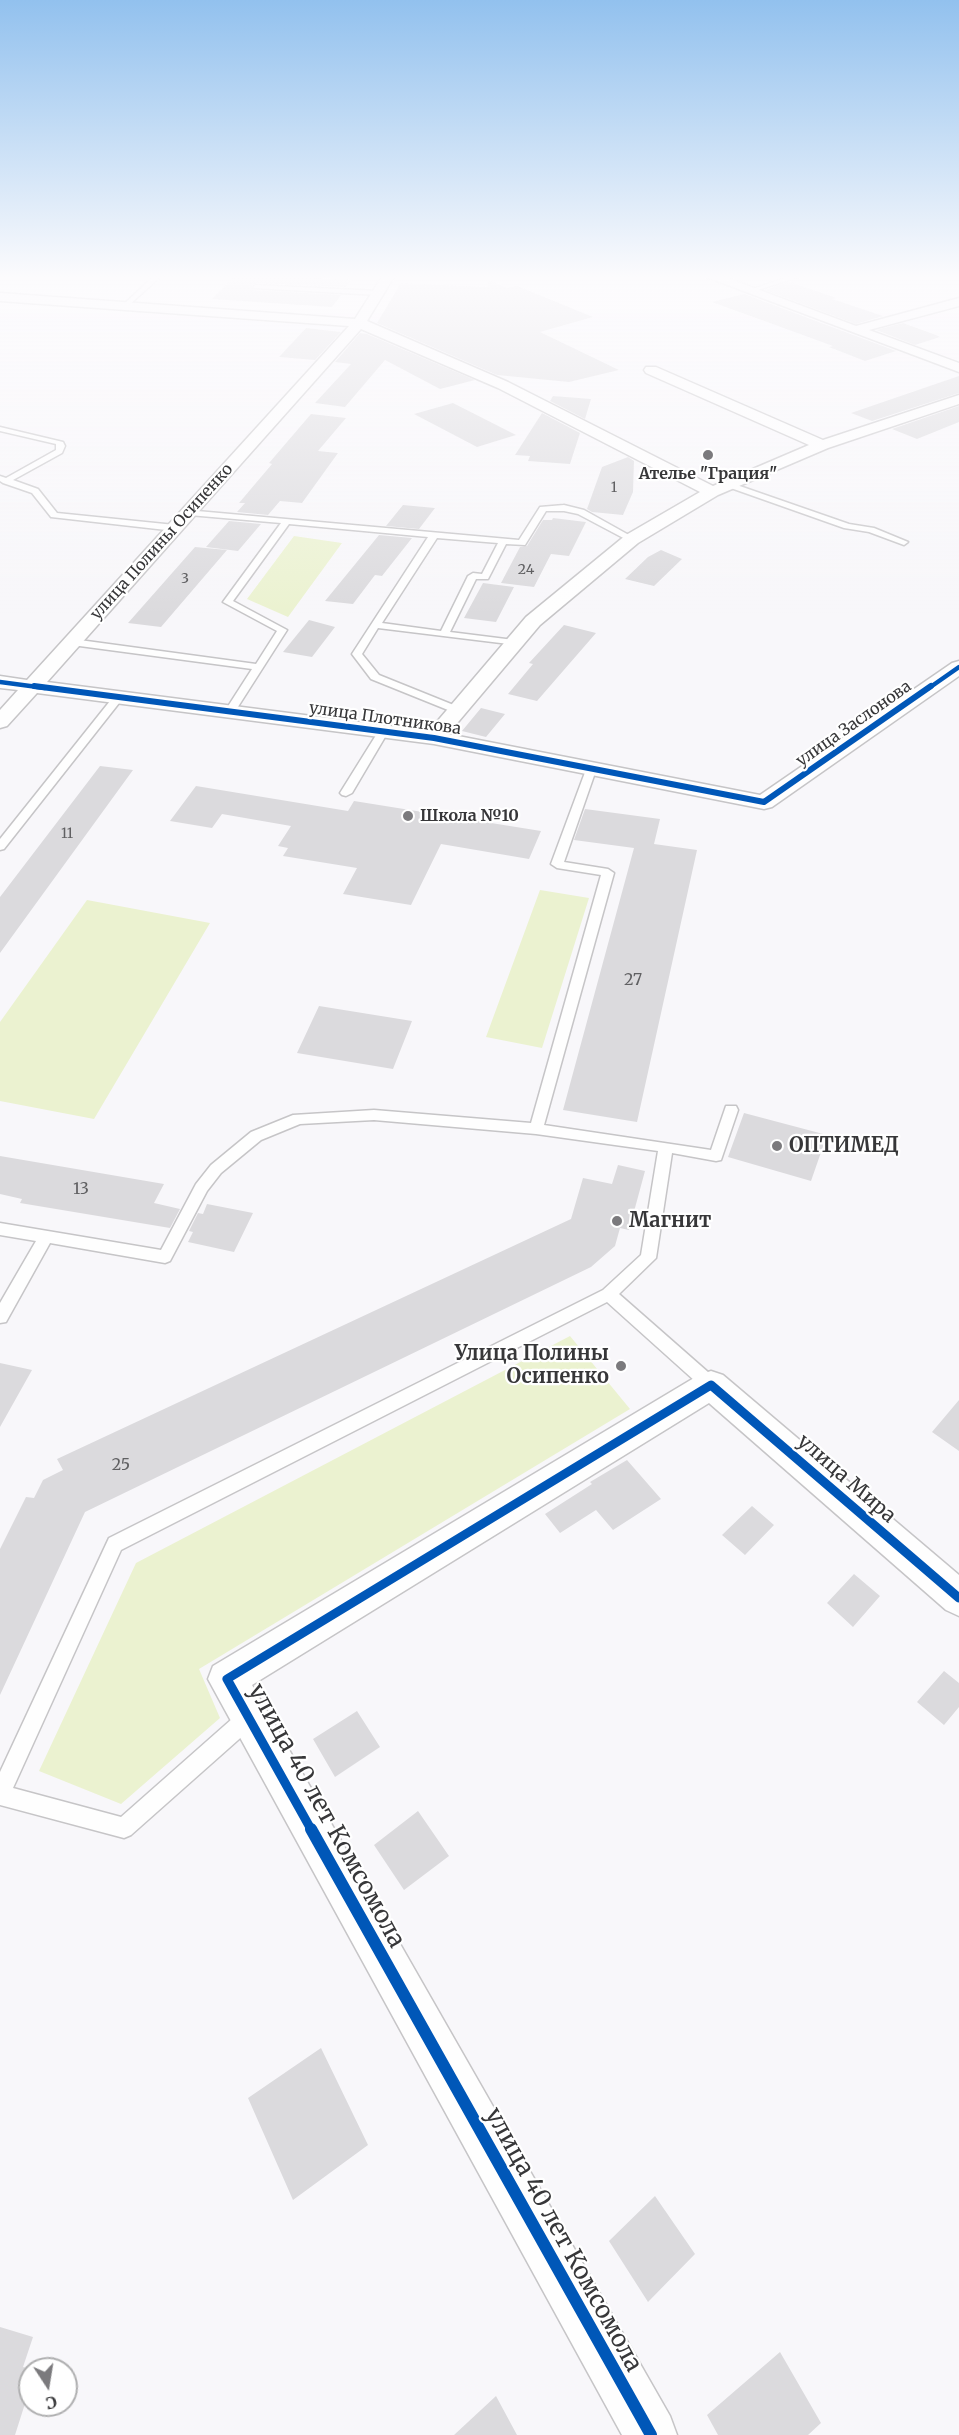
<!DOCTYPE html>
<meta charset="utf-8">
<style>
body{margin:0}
#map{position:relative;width:959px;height:2435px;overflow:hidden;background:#f8f7fa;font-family:Merriweather,serif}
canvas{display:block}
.north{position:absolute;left:18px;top:2357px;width:60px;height:60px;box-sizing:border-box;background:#fff;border:2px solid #afafb0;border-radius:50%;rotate:168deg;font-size:16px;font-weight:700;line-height:24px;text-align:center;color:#373739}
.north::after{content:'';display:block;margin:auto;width:21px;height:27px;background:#7b7a7d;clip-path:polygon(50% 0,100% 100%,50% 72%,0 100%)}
</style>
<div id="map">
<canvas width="959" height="2435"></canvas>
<div class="north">С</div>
</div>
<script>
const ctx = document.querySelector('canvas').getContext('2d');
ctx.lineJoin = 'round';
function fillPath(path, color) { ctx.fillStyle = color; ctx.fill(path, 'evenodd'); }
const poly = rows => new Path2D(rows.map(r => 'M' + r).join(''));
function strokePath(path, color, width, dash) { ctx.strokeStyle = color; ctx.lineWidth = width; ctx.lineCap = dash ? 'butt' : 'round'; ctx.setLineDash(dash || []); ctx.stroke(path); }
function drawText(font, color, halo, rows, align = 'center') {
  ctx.font = font + ' Merriweather,serif'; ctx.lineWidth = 4.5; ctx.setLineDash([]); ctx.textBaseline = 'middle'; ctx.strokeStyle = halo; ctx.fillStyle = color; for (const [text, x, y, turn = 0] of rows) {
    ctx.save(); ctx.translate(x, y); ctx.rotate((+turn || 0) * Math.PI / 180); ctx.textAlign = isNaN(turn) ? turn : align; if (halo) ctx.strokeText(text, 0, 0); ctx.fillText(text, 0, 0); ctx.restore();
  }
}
const green = poly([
 [294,536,342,543,288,617,247,599],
 [540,890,589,898,542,1048,486,1037],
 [87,900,210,923,94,1119,0,1101,0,1022],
 [570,1336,630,1409,199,1669,220,1718,121,1804,39,1771,136,1563]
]);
const building = poly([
 [236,275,254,275,351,280,346,287,255,283,251,287,253,290,341,295,332,307,212,299],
 [489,280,508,288,517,286,593,317,540,332,619,370,569,382,497,375,377,323,401,283,487,287],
 [790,282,836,298,832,299,883,316,856,324,765,290],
 [744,294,896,351,865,361,829,347,833,346,712,302],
 [903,323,936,335,940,337,915,345,876,330],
 [306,328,341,332,315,360,279,357],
 [360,333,367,334,475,380,440,389,385,360,345,407,315,403,351,364,335,362],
 [959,376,959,393,872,421,851,413],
 [553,396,591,399,585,419,550,401],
 [453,403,516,435,477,447,414,414],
 [959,406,959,422,917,439,892,429],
 [542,413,580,433,570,464,528,461,530,456,515,455],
 [311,414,346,418,318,451,338,453,302,503,280,501,268,515,237,512,245,503,239,503,272,464,269,463],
 [628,457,634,461,633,492,623,515,592,512,587,509,602,467],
 [403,505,435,508,419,529,386,526],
 [553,518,586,522,569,556,551,554,534,587,501,583,520,547,527,546,543,520,552,520],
 [229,521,261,524,238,551,206,547],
 [379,535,412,538,382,576,375,575,353,604,325,601],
 [195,547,227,550,161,627,128,623],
 [661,550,682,559,654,586,625,579,648,557],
 [483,583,514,587,496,622,464,618],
 [309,620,335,627,312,657,283,652],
 [564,625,596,633,537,701,508,694,533,664,529,663],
 [481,708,505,714,486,737,462,731],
 [100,766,133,770,0,953,0,897],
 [196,786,348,811,354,801,541,831,529,859,441,844,411,905,343,894,357,868,283,856,288,848,278,846,291,826,222,814,212,828,170,821],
 [585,809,660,819,654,844,697,850,637,1122,563,1110,634,848,574,840],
 [319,1006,412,1021,393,1069,297,1053],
 [744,1113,827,1135,811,1181,728,1157],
 [0,1156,164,1184,154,1203,180,1209,170,1228,20,1203,22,1199,0,1194],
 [618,1165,645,1171,629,1230,620,1228,615,1246,591,1267,85,1512,0,1695,0,1549,26,1497,34,1498,43,1480,63,1470,57,1459,571,1219,583,1178,612,1184],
 [207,1204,253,1213,234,1252,188,1242,193,1232,189,1231,198,1213,203,1214],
 [0,1363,32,1370,0,1427],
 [959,1400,959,1451,932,1432],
 [627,1460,661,1499,613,1530,596,1510,560,1533,545,1514,592,1484,590,1482],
 [752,1506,774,1525,745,1555,722,1535],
 [854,1574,880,1596,853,1627,827,1603],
 [944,1671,959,1683,959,1707,944,1725,917,1702],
 [357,1711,380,1747,335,1777,313,1739],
 [418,1811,449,1856,404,1890,374,1845],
 [321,2048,368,2145,293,2200,248,2098],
 [655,2196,695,2254,648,2302,609,2241],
 [0,2327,33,2337,23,2367,30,2369,30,2388,15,2435,0,2435],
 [780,2352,821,2423,808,2435,718,2435,707,2415],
 [496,2396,517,2435,454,2435]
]);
const service = poly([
 [155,275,162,275,127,307,123,307,123,305,155,275],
 [795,275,805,275,751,292,746,291,795,275],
 [255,285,378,291,381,293,378,295,253,288,255,285],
 [0,427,63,442,65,446,62,453,13,480,38,489,57,513,175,525,179,528,175,531,51,517,32,493,3,483,0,481,0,476,6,478,56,450,56,444,0,431,0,427],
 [731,483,849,524,874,528,908,542,904,545,869,532,844,528,728,487,727,485,731,483],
 [564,505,584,510,636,539,629,541,578,514,564,511,546,511,525,545,506,544,488,579,476,579,450,632,514,640,519,643,517,645,378,628,362,654,379,675,461,708,461,712,453,712,371,679,352,654,428,537,289,524,233,601,287,630,234,713,225,711,252,669,72,645,67,642,72,639,256,664,277,631,223,602,281,523,189,515,185,512,186,510,519,540,540,507,564,505],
 [437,538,498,543,482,574,473,573,468,576,441,631,382,623,437,538],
 [114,696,123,698,4,849,0,850,0,839,114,696],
 [383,729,388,732,352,793,346,796,342,795,340,793,378,732,383,729],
 [592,764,597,767,564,862,608,869,614,873,544,1125,711,1150,726,1106,736,1106,738,1110,721,1160,716,1161,672,1153,656,1258,619,1294,717,1380,719,1385,717,1390,711,1392,705,1390,607,1302,121,1550,13,1788,121,1817,241,1711,248,1708,255,1711,258,1718,255,1725,131,1835,124,1838,0,1805,0,1772,109,1538,603,1290,641,1255,658,1151,536,1134,374,1120,300,1124,261,1140,221,1173,207,1191,170,1261,165,1263,50,1243,6,1322,0,1323,0,1303,36,1241,0,1235,0,1223,161,1250,196,1184,211,1165,251,1132,293,1115,374,1110,531,1123,601,875,557,868,551,864,587,767,592,764]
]);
const minor = poly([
 [383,275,395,275,367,321,508,382,713,486,809,445,646,373,644,370,646,367,656,367,823,440,959,395,959,404,828,448,718,495,638,543,540,625,448,734,760,795,952,663,959,661,959,676,772,807,764,809,434,744,37,693,7,726,0,728,0,710,18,690,0,688,0,676,27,680,349,326,0,301,0,293,355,319,383,275],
 [361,329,498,388,700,492,626,535,526,617,429,731,47,682,361,329],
 [701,275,719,275,856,326,959,298,959,306,869,330,959,363,959,372,701,275],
 [711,1371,723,1375,959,1575,959,1616,946,1610,709,1403,252,1685,670,2416,677,2435,622,2435,208,1679,213,1666,699,1375,711,1371]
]);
const cyclewayFar3 = poly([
 [0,682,45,688],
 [929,688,959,667]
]);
const cyclewayFar2 = poly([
 [34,686,434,738,764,802,931,686]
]);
const cyclewayFar1 = poly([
 [312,1831,227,1679,711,1385,959,1598]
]);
const cycleway = poly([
 [311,1829,651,2435]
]);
const markers = [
 [708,455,6,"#7b7a7d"],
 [408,816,6,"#7b7a7d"],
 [777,1146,6,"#7b7a7d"],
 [617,1221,6,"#7b7a7d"],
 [621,1366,6,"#7b7a7d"]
];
const farNumbernames = [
 ["1",614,488],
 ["24",526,570],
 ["3",185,579],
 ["11",67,834]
];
const farPoinames = [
 ["Ателье \"Грация\"",708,474],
 ["Школа №10",420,816,"left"]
];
const farStreetnames = [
 ["улица Полины Осипенко",162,542,-48],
 ["улица Плотникова",385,719,8],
 ["улица Заслонова",854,724,-35]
];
const numberNames = [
 ["27",633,980],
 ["13",81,1189],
 ["25",121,1465]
];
const poiNames = [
 ["ОПТИМЕД",789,1146],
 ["Магнит",629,1221],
 ["Улица Полины",609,1354,"right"],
 ["Осипенко",609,1377,"right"]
];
const streetNames = [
 ["улица Мира",846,1479,41]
];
const nearStreetnames = [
 ["улица 40 лет Комсомола",326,1816,61],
 ["улица 40 лет Комсомола",563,2240,61]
];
fillPath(green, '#ebf2d0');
fillPath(building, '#dbdadd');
strokePath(service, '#c6c5c7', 3);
strokePath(minor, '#c6c5c7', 3);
fillPath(service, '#fefefe');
fillPath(minor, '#fefefe');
strokePath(cyclewayFar3, '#0057b8', 4.5);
strokePath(cyclewayFar2, '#0057b8', 6);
strokePath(cyclewayFar1, '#0057b8', 9);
strokePath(cycleway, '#0057b8', 12);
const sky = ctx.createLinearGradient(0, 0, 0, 616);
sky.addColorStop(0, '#92c1ee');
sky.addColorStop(0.45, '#fcfbfd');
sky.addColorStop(1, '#fcfbfd00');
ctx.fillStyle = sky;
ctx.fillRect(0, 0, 959, 616);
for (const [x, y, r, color] of markers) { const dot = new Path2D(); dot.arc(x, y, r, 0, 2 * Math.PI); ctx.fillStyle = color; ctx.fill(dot); strokePath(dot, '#fff', 2); }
drawText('14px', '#606062', null, farNumbernames);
drawText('bold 16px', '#373739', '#fff', farPoinames);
drawText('16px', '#373739', '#fff', farStreetnames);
drawText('16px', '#606062', null, numberNames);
drawText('bold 20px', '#373739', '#fff', poiNames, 'left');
drawText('20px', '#373739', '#fff', streetNames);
drawText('24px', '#373739', '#fff', nearStreetnames);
</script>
